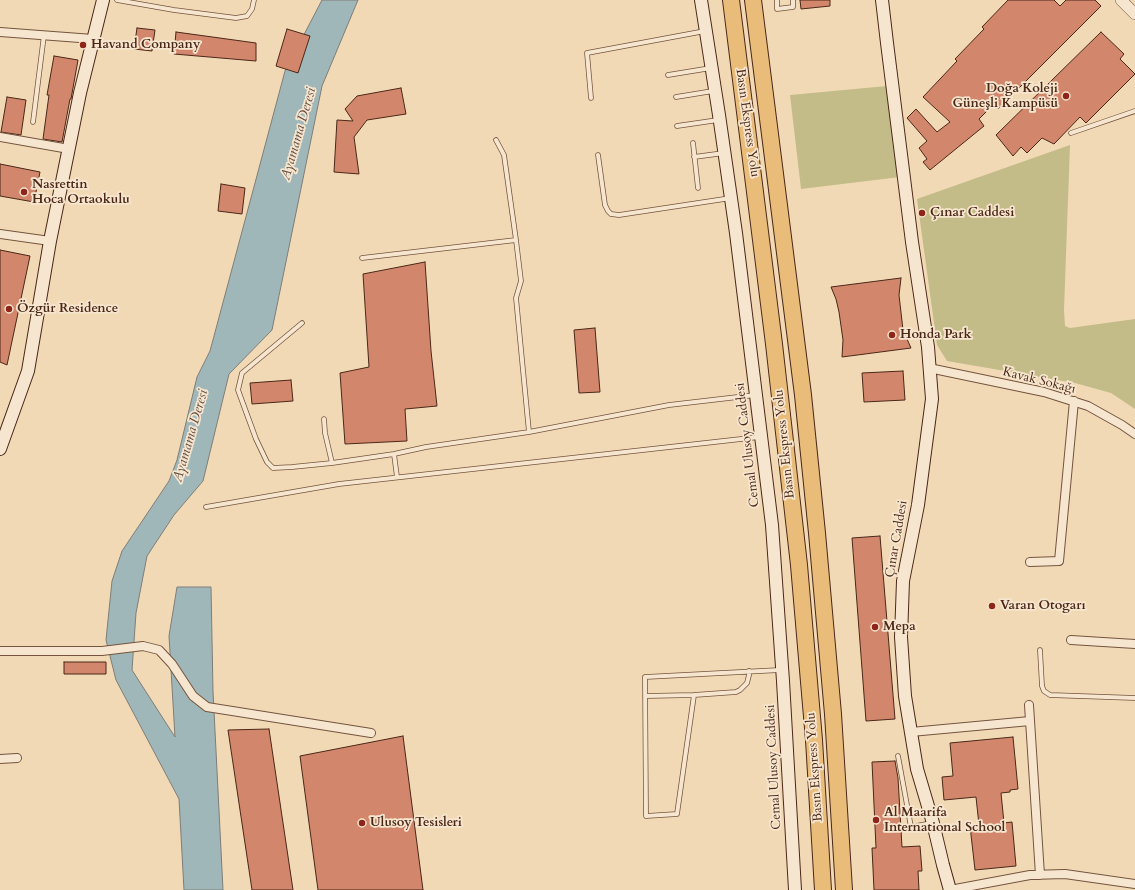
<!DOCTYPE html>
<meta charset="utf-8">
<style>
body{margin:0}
canvas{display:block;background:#f2d9b5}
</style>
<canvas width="1135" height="890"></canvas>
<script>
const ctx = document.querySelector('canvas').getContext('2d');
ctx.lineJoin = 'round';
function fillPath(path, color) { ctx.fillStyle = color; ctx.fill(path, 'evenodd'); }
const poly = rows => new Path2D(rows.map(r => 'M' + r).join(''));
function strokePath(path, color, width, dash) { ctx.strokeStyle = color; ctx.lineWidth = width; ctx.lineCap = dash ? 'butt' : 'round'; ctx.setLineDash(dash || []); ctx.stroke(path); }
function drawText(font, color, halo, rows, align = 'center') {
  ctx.font = font + ' Cardo,serif'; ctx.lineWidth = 3.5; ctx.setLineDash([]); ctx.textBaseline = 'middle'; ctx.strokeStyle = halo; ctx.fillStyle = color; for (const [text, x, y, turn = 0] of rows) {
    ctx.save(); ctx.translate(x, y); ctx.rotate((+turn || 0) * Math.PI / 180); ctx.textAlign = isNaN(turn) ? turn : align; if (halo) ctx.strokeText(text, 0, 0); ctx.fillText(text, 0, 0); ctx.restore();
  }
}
const green = poly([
 [887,86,900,177,801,189,790,95],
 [1070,145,1064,310,1065,326,1070,328,1135,319,1135,409,1111,393,1075,383,947,361,937,345,917,199]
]);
const water = poly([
 [322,0,358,0,322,86,272,330,229,374,203,481,174,515,147,556,136,613,132,670,175,737,169,636,177,587,211,587,213,691,223,890,184,890,179,799,116,680,106,640,112,581,122,551,169,481,177,460,197,377,210,351,285,71,322,0]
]);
const building = poly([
 [800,0,830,0,830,6,801,9,800,0],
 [1008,0,1054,0,1060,6,1066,0,1095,0,1101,6,998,109,994,104,979,119,984,126,930,170,923,162,927,159,919,148,927,141,907,118,916,109,937,132,950,122,923,97,957,61,955,59,984,29,982,27,1008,0],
 [137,28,155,30,152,51,134,49,137,28],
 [287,29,310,36,298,73,276,66,287,29],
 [176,32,256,43,256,61,174,54,176,32],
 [1101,32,1124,54,1120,59,1135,74,1086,123,1080,117,1054,144,1042,138,1027,153,1021,147,1013,156,996,135,1101,32],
 [54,56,78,60,71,99,70,99,62,142,43,139,49,95,47,95,54,56],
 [401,88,406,114,367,120,354,137,359,174,334,172,337,120,353,121,345,109,357,96,401,88],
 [7,97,26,100,21,135,1,132,7,97],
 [0,164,40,172,34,202,0,196,0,164],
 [221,184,245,188,242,214,218,211,221,184],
 [0,250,30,256,7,365,0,362,0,250],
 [425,262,431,351,437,406,405,409,407,441,345,444,340,373,369,367,363,274,425,262],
 [901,278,899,295,903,330,911,348,842,357,843,340,839,312,836,299,831,287,901,278],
 [595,328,600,392,579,393,574,330,595,328],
 [903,371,905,400,864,402,862,373,903,371],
 [291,380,293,401,252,404,250,383,291,380],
 [880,536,895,719,866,721,852,538,880,536],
 [64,662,106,662,106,674,64,674,64,662],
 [269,729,293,890,252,890,228,730,269,729],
 [403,736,423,890,318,890,300,756,403,736],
 [1013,737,1018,789,1010,790,1010,792,1001,793,1004,823,1012,822,1016,866,975,870,970,826,979,825,976,797,944,800,942,777,953,776,950,743,1013,737],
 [895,761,898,778,902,847,920,846,922,871,918,871,919,890,874,890,872,848,876,848,872,762,895,761]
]);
const service = poly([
 [117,0,174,10,236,18,247,16,252,9,254,0],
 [777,0,777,9,793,7,793,0],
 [668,75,711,68],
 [676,97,713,91],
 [591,98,587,53,705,31],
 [33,122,44,35],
 [677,126,718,120],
 [1071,133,1135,111],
 [496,140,504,155,516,240],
 [693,143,698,188],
 [598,155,605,205,608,211,611,214,619,215,731,198],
 [694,157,724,153],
 [362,258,516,240,521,281,516,298,529,432],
 [302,323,242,373,238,390,256,439,267,462,273,468,292,467,332,463],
 [324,419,325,433,332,463,394,454,426,447,529,432,669,405,755,395],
 [394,454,397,477],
 [206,507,339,484,759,437],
 [1040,650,1042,686,1044,691,1050,695,1135,698],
 [694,695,677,814,646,816,645,677,780,670],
 [645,696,694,695,736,692,740,690,747,683,749,675,749,671],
 [898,756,911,827,932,823]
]);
const minor = poly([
 [0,32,93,39],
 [0,137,69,149],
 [0,234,50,241],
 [929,368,1044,392,1088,406,1122,425,1135,434],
 [1030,562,1059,561,1074,401],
 [1071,640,1135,644],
 [0,651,102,651,143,646,159,650,172,664,193,696,207,707,371,733],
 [1029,705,1040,875],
 [911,732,1030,721],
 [0,759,17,758],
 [950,890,1030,875,1065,874,1135,884]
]);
const tertiary = poly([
 [1121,0,1135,14]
]);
const secondary = poly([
 [701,0,719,115,736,233,772,525,783,681,795,890],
 [882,0,887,43,912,242,928,347,932,399,918,505,903,581,901,637,905,696,917,769,933,823,943,865,950,890],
 [0,449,28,371,50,241,80,93,103,0]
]);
const motorway = poly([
 [731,0,774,344,799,565,814,740,823,890],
 [753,0,803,395,817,533,833,714,844,890]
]);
const markers = [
 [83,45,4,"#8f2418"],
 [1066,96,4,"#8f2418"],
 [24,192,4,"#8f2418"],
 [922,213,4,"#8f2418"],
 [9,309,4,"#8f2418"],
 [892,335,4,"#8f2418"],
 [992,606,4,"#8f2418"],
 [875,627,4,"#8f2418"],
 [876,820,4,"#8f2418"],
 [362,823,4,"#8f2418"]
];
const poiNames = [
 ["Havand Company",91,45],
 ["Doğa Koleji",1058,89,"right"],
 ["Güneşli Kampüsü",1058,104,"right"],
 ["Nasrettin",32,185],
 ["Hoca Ortaokulu",32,200],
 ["Çınar Caddesi",930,213],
 ["Özgür Residence",17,309],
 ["Honda Park",900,335],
 ["Varan Otogarı",1000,606],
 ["Mepa",883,627],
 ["Al Maarifa",884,813],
 ["International School",884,828],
 ["Ulusoy Tesisleri",370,823]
];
const streetNames = [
 ["Basın Ekspress Yolu",747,123,82],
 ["Kavak Sokağı",1039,381,14],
 ["Basın Ekspress Yolu",785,444,-96],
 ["Cemal Ulusoy Caddesi",748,445,-97],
 ["Çınar Caddesi",897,539,-80],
 ["Cemal Ulusoy Caddesi",774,767,-93],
 ["Basın Ekspress Yolu",815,767,-94]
];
const waterNames = [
 ["Ayamama Deresi",299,134,-74],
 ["Ayamama Deresi",191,436,-74]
];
fillPath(green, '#c3bc88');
fillPath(water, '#a0b7b9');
strokePath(water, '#7e7d78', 1);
fillPath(building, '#d2876d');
strokePath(building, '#4a2717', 1);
strokePath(service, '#74543e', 5.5);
strokePath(minor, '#74543e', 10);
strokePath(tertiary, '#74543e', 12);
strokePath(secondary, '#4a2717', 14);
strokePath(motorway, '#4a2717', 18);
strokePath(service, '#f7e6cf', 4);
strokePath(minor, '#f7e6cf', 8);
strokePath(tertiary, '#f7e6cf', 11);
strokePath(secondary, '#f7e6cf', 12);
strokePath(motorway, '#e9bc7a', 16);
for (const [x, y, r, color] of markers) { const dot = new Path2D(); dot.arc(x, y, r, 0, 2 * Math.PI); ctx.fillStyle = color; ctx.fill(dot); strokePath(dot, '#f7e6cf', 1.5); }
drawText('bold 13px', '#4a2717', '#f7e6cf', poiNames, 'left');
drawText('13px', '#4a2717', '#f7e6cf', streetNames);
drawText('italic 14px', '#604b40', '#f7e6cf', waterNames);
</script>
